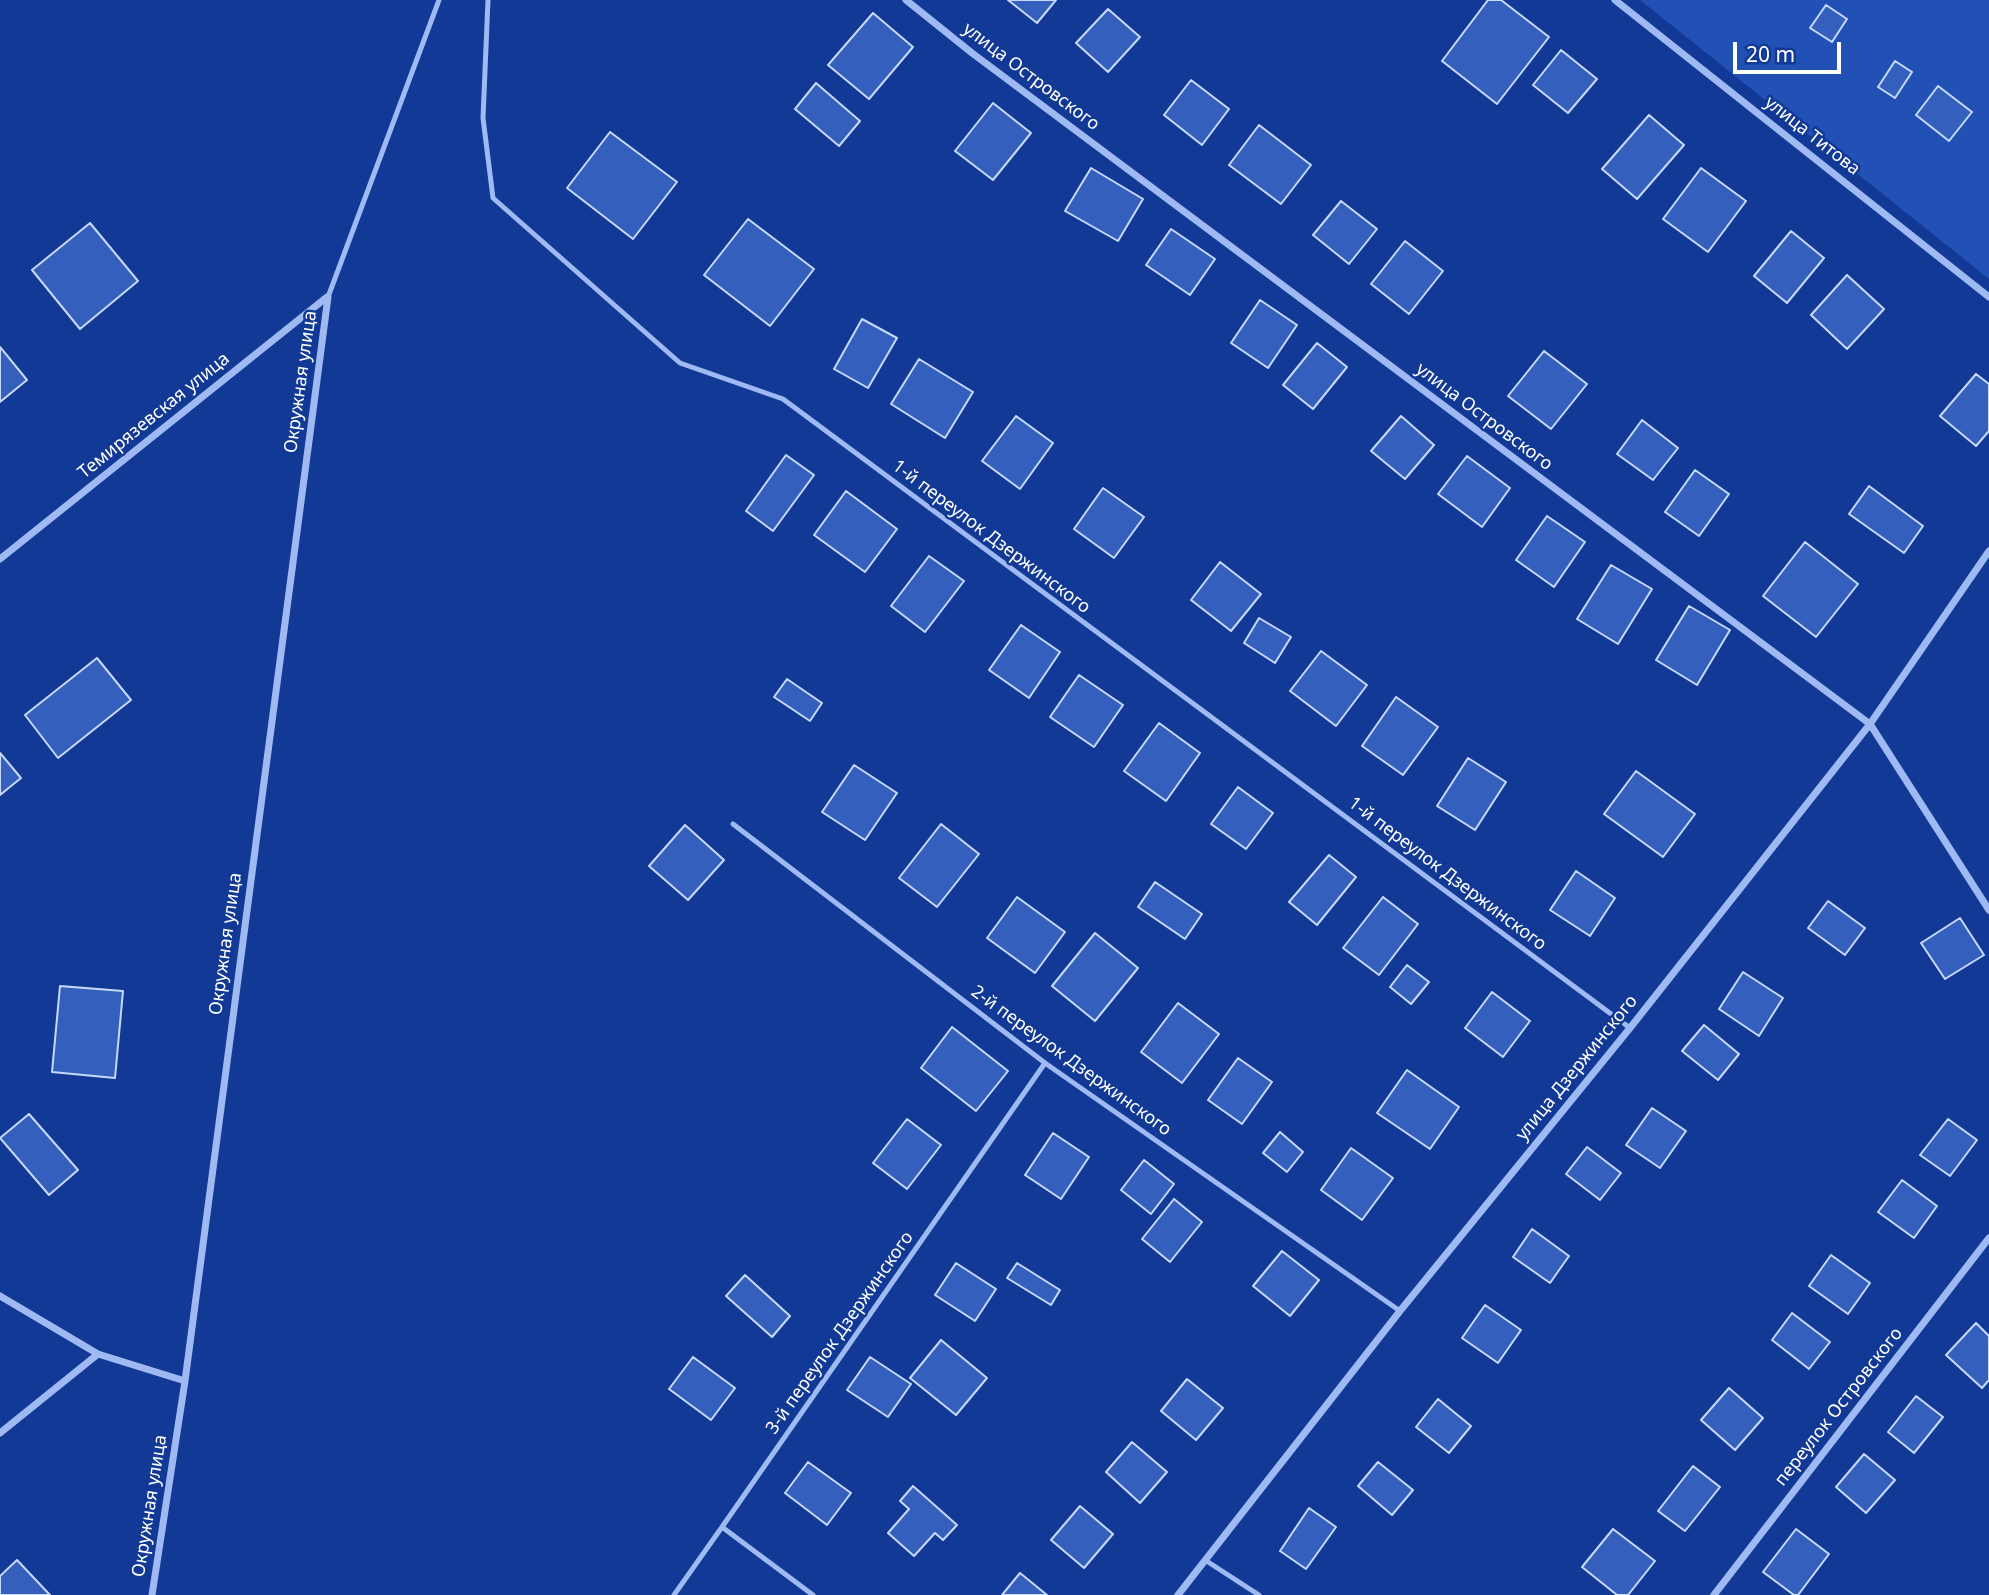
<!DOCTYPE html>
<meta charset="utf-8">
<style>
body{margin:0}
#map{position:relative;width:1989px;height:1595px;overflow:hidden;background:#113995;font-family:"Noto Sans",sans-serif}
canvas{display:block}
.scale{position:absolute;left:1733px;top:42px;width:108px;height:32px;box-sizing:border-box;border:4px solid #fff;border-top:0;padding-left:9px;font-size:21px;line-height:24px;white-space:nowrap;color:#fff;-webkit-text-stroke:5px #113995;paint-order:stroke}
</style>
<div id="map">
<canvas width="1989" height="1595"></canvas>
<div class="scale">20 m</div>
</div>
<script>
const ctx = document.querySelector('canvas').getContext('2d');
ctx.lineJoin = 'round';
function fillPath(path, color) { ctx.fillStyle = color; ctx.fill(path, 'evenodd'); }
const poly = rows => new Path2D(rows.map(r => 'M' + r).join(''));
function strokePath(path, color, width, dash) { ctx.strokeStyle = color; ctx.lineWidth = width; ctx.lineCap = dash ? 'butt' : 'round'; ctx.setLineDash(dash || []); ctx.stroke(path); }
function drawText(font, color, halo, rows, align = 'center') {
  ctx.font = font + ' "Noto Sans",sans-serif'; ctx.lineWidth = 5; ctx.setLineDash([]); ctx.textBaseline = 'middle'; ctx.strokeStyle = halo; ctx.fillStyle = color; for (const [text, x, y, turn = 0] of rows) {
    ctx.save(); ctx.translate(x, y); ctx.rotate((+turn || 0) * Math.PI / 180); ctx.textAlign = isNaN(turn) ? turn : align; if (halo) ctx.strokeText(text, 0, 0); ctx.fillText(text, 0, 0); ctx.restore();
  }
}
const green = poly([
 [1640,0,1989,0,1989,279]
]);
const building = poly([
 [1008,0,1056,0,1037,23,1008,0],
 [1488,0,1501,0,1549,37,1497,104,1442,61,1488,0],
 [1826,5,1847,19,1832,42,1810,28,1826,5],
 [1108,9,1140,37,1108,72,1076,43,1108,9],
 [873,13,913,47,869,99,828,65,873,13],
 [1561,50,1597,79,1568,113,1533,85,1561,50],
 [1895,61,1912,72,1895,98,1878,87,1895,61],
 [1191,80,1229,109,1202,145,1164,115,1191,80],
 [816,83,860,121,839,146,795,109,816,83],
 [1938,86,1972,112,1949,141,1916,115,1938,86],
 [993,103,1031,133,993,180,955,151,993,103],
 [1649,115,1684,145,1637,199,1602,169,1649,115],
 [1259,125,1311,165,1281,204,1229,165,1259,125],
 [610,132,677,182,633,239,567,188,610,132],
 [1091,168,1143,199,1118,241,1065,211,1091,168],
 [1701,168,1746,201,1708,252,1663,219,1701,168],
 [1341,201,1377,229,1349,264,1313,235,1341,201],
 [748,219,814,269,770,326,704,275,748,219],
 [90,223,138,281,80,329,32,270,90,223],
 [1171,229,1215,259,1190,295,1146,265,1171,229],
 [1791,231,1824,258,1787,303,1754,276,1791,231],
 [1405,241,1443,271,1409,314,1371,284,1405,241],
 [1847,275,1884,309,1847,349,1811,315,1847,275],
 [1260,300,1297,325,1268,368,1231,343,1260,300],
 [862,319,897,338,868,388,834,369,862,319],
 [1317,343,1347,367,1313,409,1283,385,1317,343],
 [0,347,27,380,0,402,0,347],
 [1544,351,1587,384,1551,429,1508,396,1544,351],
 [919,359,973,392,945,438,891,404,919,359],
 [1976,374,1989,384,1989,431,1976,446,1940,416,1976,374],
 [1016,416,1053,443,1020,489,982,461,1016,416],
 [1401,416,1434,445,1405,479,1371,451,1401,416],
 [1642,420,1678,448,1653,480,1617,454,1642,420],
 [786,455,814,475,773,531,746,511,786,455],
 [1467,456,1510,488,1482,527,1438,494,1467,456],
 [1695,470,1729,494,1699,536,1665,512,1695,470],
 [1869,486,1923,526,1904,553,1849,514,1869,486],
 [1103,488,1144,517,1114,558,1074,529,1103,488],
 [846,491,897,529,865,572,814,535,846,491],
 [1547,516,1585,542,1554,587,1516,560,1547,516],
 [1805,542,1858,584,1816,637,1763,596,1805,542],
 [929,556,964,581,925,632,891,606,929,556],
 [1220,562,1261,594,1231,631,1191,600,1220,562],
 [1611,565,1652,589,1618,644,1577,619,1611,565],
 [1689,606,1730,630,1697,685,1656,660,1689,606],
 [1259,618,1291,637,1275,663,1244,643,1259,618],
 [1021,625,1060,652,1029,698,989,670,1021,625],
 [1321,651,1367,685,1336,726,1290,691,1321,651],
 [97,658,131,700,58,758,25,715,97,658],
 [1079,675,1123,705,1094,747,1050,717,1079,675],
 [787,679,822,703,810,721,774,697,787,679],
 [1396,697,1438,727,1403,775,1362,746,1396,697],
 [1159,723,1200,753,1166,801,1124,771,1159,723],
 [0,753,21,778,0,795,0,753],
 [1468,758,1506,782,1475,830,1437,806,1468,758],
 [854,765,897,793,865,840,822,812,854,765],
 [1636,771,1695,814,1663,857,1604,814,1636,771],
 [1238,787,1273,813,1246,849,1211,824,1238,787],
 [941,824,979,854,937,907,899,878,941,824],
 [685,825,724,860,688,900,649,866,685,825],
 [1329,855,1356,877,1317,925,1289,902,1329,855],
 [1576,871,1615,898,1590,936,1550,910,1576,871],
 [1155,882,1202,914,1185,939,1138,907,1155,882],
 [1017,897,1065,932,1035,973,987,938,1017,897],
 [1383,897,1418,924,1379,975,1343,948,1383,897],
 [1828,901,1865,928,1845,955,1808,928,1828,901],
 [1960,918,1984,955,1945,979,1921,943,1960,918],
 [1095,933,1138,968,1095,1021,1052,986,1095,933],
 [1407,965,1429,982,1411,1004,1390,987,1407,965],
 [1743,972,1783,998,1759,1036,1719,1009,1743,972],
 [60,986,123,991,115,1078,52,1072,60,986],
 [1492,992,1530,1021,1503,1057,1465,1028,1492,992],
 [1178,1003,1219,1034,1182,1083,1141,1052,1178,1003],
 [1704,1025,1739,1054,1718,1080,1682,1051,1704,1025],
 [952,1027,1008,1071,976,1111,921,1068,952,1027],
 [1238,1058,1272,1082,1242,1124,1208,1100,1238,1058],
 [1407,1070,1459,1107,1430,1149,1377,1113,1407,1070],
 [1652,1108,1686,1131,1660,1168,1626,1145,1652,1108],
 [29,1114,78,1170,49,1195,0,1138,29,1114],
 [907,1119,941,1145,907,1189,873,1163,907,1119],
 [1948,1119,1977,1140,1950,1176,1920,1155,1948,1119],
 [1280,1132,1303,1152,1287,1172,1263,1153,1280,1132],
 [1053,1133,1089,1157,1061,1199,1025,1175,1053,1133],
 [1587,1147,1621,1173,1600,1200,1566,1174,1587,1147],
 [1351,1148,1393,1178,1362,1220,1321,1190,1351,1148],
 [1144,1160,1174,1184,1151,1214,1121,1190,1144,1160],
 [1902,1180,1937,1206,1914,1238,1878,1212,1902,1180],
 [1174,1199,1202,1222,1170,1262,1142,1239,1174,1199],
 [1532,1229,1569,1256,1550,1283,1513,1257,1532,1229],
 [1282,1251,1319,1280,1290,1316,1253,1286,1282,1251],
 [1831,1255,1870,1283,1848,1314,1809,1286,1831,1255],
 [956,1263,996,1289,975,1321,935,1295,956,1263],
 [1017,1263,1060,1290,1051,1305,1007,1278,1017,1263],
 [745,1275,790,1316,772,1337,726,1296,745,1275],
 [1485,1305,1521,1330,1498,1363,1462,1338,1485,1305],
 [1792,1313,1830,1342,1809,1369,1772,1340,1792,1313],
 [1976,1323,1989,1336,1989,1380,1982,1388,1946,1355,1976,1323],
 [941,1340,987,1378,956,1415,910,1378,941,1340],
 [693,1357,735,1388,711,1420,669,1389,693,1357],
 [870,1357,911,1384,888,1417,847,1390,870,1357],
 [1187,1379,1223,1408,1196,1440,1161,1411,1187,1379],
 [1729,1388,1763,1418,1735,1450,1701,1420,1729,1388],
 [1916,1396,1943,1417,1914,1453,1888,1432,1916,1396],
 [1438,1399,1471,1426,1449,1453,1416,1427,1438,1399],
 [1132,1442,1167,1472,1140,1503,1106,1472,1132,1442],
 [1864,1454,1895,1480,1866,1513,1836,1487,1864,1454],
 [808,1462,851,1493,827,1525,785,1493,808,1462],
 [1378,1462,1413,1490,1392,1515,1358,1486,1378,1462],
 [1693,1466,1720,1487,1685,1531,1658,1511,1693,1466],
 [913,1486,957,1525,943,1540,935,1533,914,1556,888,1533,909,1509,900,1501,913,1486],
 [1080,1506,1113,1534,1084,1568,1051,1540,1080,1506],
 [1309,1508,1336,1527,1306,1569,1280,1551,1309,1508],
 [1613,1529,1655,1561,1628,1595,1617,1595,1582,1567,1613,1529],
 [1796,1529,1829,1554,1798,1595,1794,1595,1763,1572,1796,1529],
 [17,1560,50,1595,0,1595,0,1576,17,1560],
 [1020,1573,1047,1595,1002,1595,1020,1573]
]);
const service = poly([
 [488,0,483,118,493,198,680,363,783,399,1630,1028],
 [328,297,439,0],
 [733,824,1045,1063,1400,1311],
 [1205,1560,1259,1595],
 [674,1595,722,1527],
 [813,1595,722,1527,1045,1063]
]);
const minor = poly([
 [906,0,972,53,1870,724,1989,910],
 [1615,0,1989,297],
 [0,559,327,297],
 [0,1296,98,1354,185,1381],
 [0,1433,98,1354],
 [152,1595,185,1381,328,297],
 [1178,1595,1400,1311,1630,1028,1870,724,1989,551],
 [1714,1595,1989,1238]
]);
const streetNames = [
 ["улица Островского",1031,77,37],
 ["улица Титова",1812,136,38],
 ["Окружная улица",301,382,-82],
 ["Темирязевская улица",154,416,-39],
 ["улица Островского",1484,417,37],
 ["1-й переулок Дзержинского",991,537,37],
 ["1-й переулок Дзержинского",1447,874,37],
 ["Окружная улица",226,944,-82],
 ["2-й переулок Дзержинского",1071,1061,36],
 ["улица Дзержинского",1577,1068,-51],
 ["3-й переулок Дзержинского",840,1333,-55],
 ["переулок Островского",1839,1407,-52],
 ["Окружная улица",150,1506,-81]
];
fillPath(green, '#2251b5');
fillPath(building, '#345fbc');
strokePath(building, '#c7d9fe', 2);
strokePath(service, '#9fbaf3', 5);
strokePath(minor, '#9fbaf3', 7);
drawText('18px', '#fff', '#113995', streetNames);
</script>
